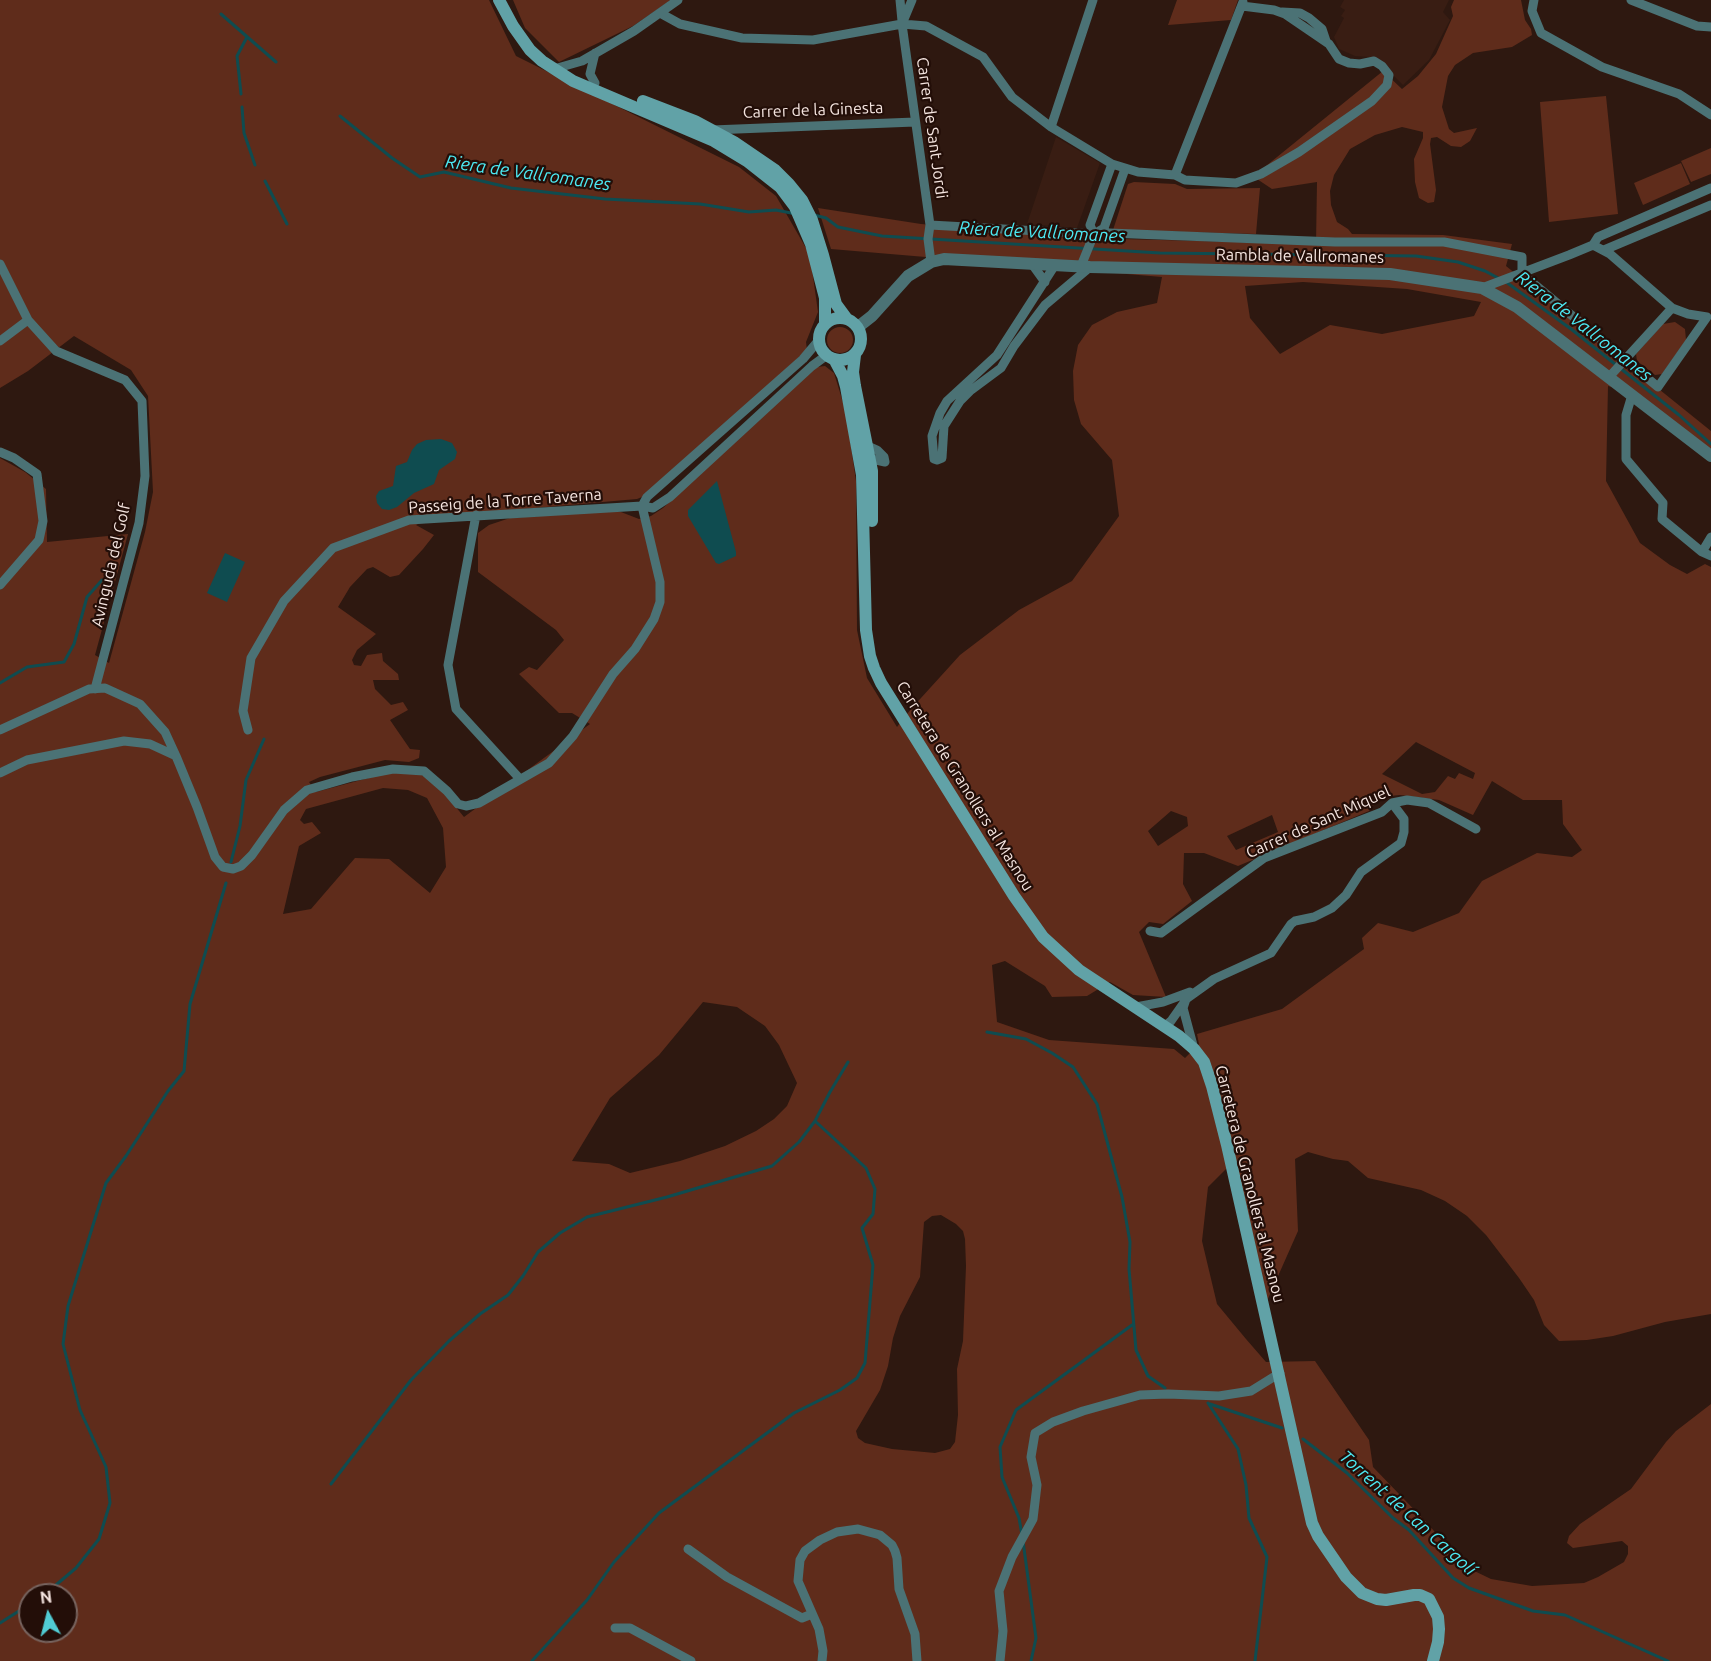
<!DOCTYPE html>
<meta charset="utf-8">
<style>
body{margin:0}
#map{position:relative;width:1711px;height:1661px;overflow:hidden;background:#2e1810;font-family:Ubuntu,sans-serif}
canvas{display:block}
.north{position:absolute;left:18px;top:1583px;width:60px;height:60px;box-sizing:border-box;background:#230e08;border:2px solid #77645f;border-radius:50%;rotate:353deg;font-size:16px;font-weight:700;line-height:24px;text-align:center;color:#f6e6e1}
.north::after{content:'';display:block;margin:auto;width:21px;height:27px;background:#51ccd4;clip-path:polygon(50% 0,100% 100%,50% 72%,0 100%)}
</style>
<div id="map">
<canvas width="1711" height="1661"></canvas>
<div class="north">N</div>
</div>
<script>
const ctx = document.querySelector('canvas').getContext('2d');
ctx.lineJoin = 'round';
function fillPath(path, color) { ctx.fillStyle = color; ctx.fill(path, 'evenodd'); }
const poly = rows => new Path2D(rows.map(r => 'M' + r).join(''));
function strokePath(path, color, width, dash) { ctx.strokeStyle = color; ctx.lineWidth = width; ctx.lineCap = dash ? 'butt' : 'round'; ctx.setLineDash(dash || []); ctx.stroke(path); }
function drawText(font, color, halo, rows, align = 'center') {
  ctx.font = font + ' Ubuntu,sans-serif'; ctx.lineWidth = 4.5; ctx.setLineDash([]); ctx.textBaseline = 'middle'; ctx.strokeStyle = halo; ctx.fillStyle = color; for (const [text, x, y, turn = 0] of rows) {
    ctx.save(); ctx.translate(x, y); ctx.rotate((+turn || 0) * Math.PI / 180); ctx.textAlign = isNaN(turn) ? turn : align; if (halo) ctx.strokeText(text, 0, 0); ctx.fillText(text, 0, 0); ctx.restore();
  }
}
const built = poly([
 [1344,0,1449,0,1443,12,1450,20,1429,60,1403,85,1389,71,1369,57,1355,56,1339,49,1334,37,1344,18,1341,16,1345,10,1340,7],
 [1056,137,1100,163,1077,228,1027,224]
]);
const green = poly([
 [0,0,489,0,516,56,739,167,776,196,810,255,818,312,806,342,807,350,647,495,637,499,478,513,418,524,416,525,434,535,423,549,399,575,390,577,373,567,367,569,350,587,338,607,376,634,357,650,352,660,354,665,361,666,367,655,382,653,383,661,398,674,399,680,373,680,375,689,391,705,403,702,408,710,390,720,410,749,420,750,419,758,409,762,385,760,320,777,309,782,316,792,391,772,421,774,442,790,464,817,590,724,572,713,559,713,519,674,529,667,537,670,564,640,556,630,478,572,478,533,489,525,510,518,609,511,621,512,639,519,651,516,663,508,806,374,817,367,825,366,834,373,846,412,856,481,857,630,867,678,897,727,911,709,960,655,1019,610,1072,581,1119,516,1112,460,1081,424,1074,400,1073,371,1078,345,1092,325,1117,312,1157,303,1162,277,831,249,818,208,921,224,1083,238,1316,244,1317,182,1272,189,1251,175,1261,170,1383,71,1402,89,1418,76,1436,54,1453,16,1451,7,1454,0,1521,0,1525,20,1531,29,1532,35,1512,47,1473,53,1455,65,1448,76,1442,107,1449,129,1454,133,1477,128,1470,141,1461,147,1451,146,1437,137,1431,138,1430,144,1436,190,1434,202,1428,203,1419,198,1415,182,1414,159,1423,138,1423,132,1402,127,1375,135,1350,149,1334,175,1330,191,1331,205,1337,222,1348,229,1352,234,1443,235,1512,244,1506,266,1711,431,1711,461,1621,390,1608,386,1606,481,1640,543,1670,565,1687,574,1705,564,1711,567,1711,1314,1665,1322,1613,1336,1587,1340,1559,1341,1544,1325,1534,1300,1519,1278,1486,1235,1467,1216,1445,1201,1421,1190,1368,1178,1348,1161,1333,1159,1308,1152,1295,1159,1298,1231,1267,1301,1235,1160,1208,1187,1202,1241,1217,1304,1246,1339,1266,1362,1315,1361,1369,1440,1373,1467,1429,1525,1462,1565,1491,1579,1532,1586,1584,1583,1598,1577,1624,1562,1628,1554,1628,1546,1622,1541,1573,1548,1567,1543,1569,1536,1580,1524,1631,1489,1666,1442,1676,1431,1711,1404,1711,1661,0,1661,0,458,25,472,46,489,47,542,128,534,95,655,109,663,145,532,153,492,148,396,131,370,74,336,28,371,0,388],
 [1303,282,1407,289,1481,302,1474,316,1382,334,1330,325,1280,354,1250,318,1245,286],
 [1416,742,1475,773,1473,779,1459,773,1455,779,1448,776,1435,792,1422,794,1382,774],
 [1492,781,1523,800,1562,800,1563,824,1582,850,1572,857,1537,853,1482,881,1459,913,1413,932,1378,923,1362,938,1364,949,1282,1009,1197,1034,1199,1044,1185,1058,1174,1049,1049,1040,997,1022,992,965,1005,961,1045,986,1052,997,1087,996,1110,982,1133,995,1166,997,1139,932,1149,922,1163,924,1192,901,1183,884,1184,853,1204,853,1238,866,1369,811,1380,797,1400,795,1439,800,1473,815],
 [383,788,408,790,427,798,443,828,446,867,430,893,389,859,355,858,311,909,283,914,299,846,321,833,312,822,304,824,300,820,306,809],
 [1171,811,1187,817,1188,826,1158,846,1148,831],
 [1272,815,1278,832,1236,850,1227,836],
 [703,1002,737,1007,765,1026,779,1045,797,1083,787,1106,774,1119,756,1131,725,1146,680,1161,630,1173,609,1164,572,1161,610,1098,659,1055],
 [941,1215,956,1224,963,1231,965,1239,966,1266,963,1341,957,1369,958,1415,955,1442,950,1449,935,1453,892,1449,865,1443,858,1438,856,1431,880,1390,888,1366,893,1338,900,1316,920,1277,924,1222,932,1216],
 [30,1595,66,1595,66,1631,30,1631],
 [513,0,671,0,633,26,559,62,525,28],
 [1177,0,1238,0,1231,20,1168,25],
 [1606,96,1618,214,1549,222,1540,102],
 [1711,148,1711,174,1691,182,1681,161],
 [1681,163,1690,184,1643,205,1634,183],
 [1134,182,1175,184,1187,189,1260,188,1256,234,1113,230,1128,184],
 [1675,322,1685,329,1686,340,1662,374,1655,375,1637,361,1636,354,1663,324],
 '827 340a13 13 0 1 1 26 0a13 13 0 1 1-26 0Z'
]);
const water = poly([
 [441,439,452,443,457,452,455,459,439,470,434,484,414,493,397,507,389,510,382,509,377,503,376,496,379,491,393,486,396,466,407,462,412,450,417,444,426,440],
 [717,481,736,552,736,556,719,564,716,563,688,516,688,510],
 [225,553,245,562,227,602,207,593]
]);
const stream = poly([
 [221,14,276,62],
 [241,94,237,56,247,37],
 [242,107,244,133,255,165],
 [340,116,392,158,420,177,444,172,511,188,605,199,700,204,749,212,776,210,796,214],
 [265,181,287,224],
 [814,215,826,218,838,227,882,236,1160,253,1416,256,1458,262,1485,271,1500,279],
 [1506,282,1571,329,1679,415,1711,444],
 [0,683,27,667,64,662,74,644,87,597,102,580],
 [231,862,240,826,246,780,264,739],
 [987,1032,1026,1039,1052,1053,1073,1067,1097,1104,1122,1197,1130,1242,1129,1269,1136,1350,1148,1376,1165,1388],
 [1208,1403,1238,1449,1246,1485,1249,1518,1267,1557,1255,1661],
 [1210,1404,1282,1428],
 [1303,1439,1347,1473,1393,1518,1409,1530,1453,1578,1469,1588,1533,1611,1565,1615,1668,1661],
 [331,1484,411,1380,449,1341,480,1314,508,1295,523,1276,538,1252,560,1233,587,1217,667,1197,772,1166,799,1142,815,1121,830,1092,848,1062],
 [1022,1535,1019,1518,1002,1477,1000,1447,1016,1410,1132,1325],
 [1023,1541,1036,1638,1031,1661],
 [44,1595,76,1568,99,1539,110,1503,106,1467,80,1410,63,1344,68,1306,106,1183,126,1156,168,1091,184,1071,190,1004,226,883],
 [0,1623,30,1604],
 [532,1661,587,1600,614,1562,659,1513,794,1413,840,1390,857,1378,865,1363,873,1265,862,1228,873,1214,875,1189,866,1168,815,1121]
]);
const minor = poly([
 [900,0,902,21],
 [912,0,902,24,930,225,928,239,931,262],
 [1534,0,1532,11,1541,33,1602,67,1679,94,1711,115],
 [1631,0,1697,26,1711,27],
 [1282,12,1300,13,1309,18,1322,29,1326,41],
 [660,13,680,24,742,38,813,40,902,24,926,26,983,57,1012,97,1051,127,1112,164,1138,172,1175,175,1185,180,1236,183,1261,174,1299,152,1372,101,1387,85,1389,75,1382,66,1374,61,1360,64,1349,63,1339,59,1329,44,1285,14,1274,10,1242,6],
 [554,69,582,61,634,31,678,0],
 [595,83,590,74,595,53],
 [1051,127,1093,0],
 [712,130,915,122],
 [1175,175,1243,2],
 [930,225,1094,234,1109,233,1335,242,1444,242,1522,257,1522,274,1658,387,1707,317,1688,314,1672,308,1610,254,1593,245],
 [1094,234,1090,225,1112,164],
 [1604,250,1711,205],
 [0,264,28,320,56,351,125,380,142,401,145,476,139,523,95,689],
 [1032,264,1045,282],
 [1055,265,997,355,947,401,940,413,932,436,934,459,937,460,942,458,944,426,960,401,970,391,1001,368,1014,346,1045,305,1090,267],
 [1081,266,1094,234,1104,228,1125,169],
 [1482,288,1569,255,1593,245,1598,237,1711,188],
 [819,340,803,359,647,497,642,506,653,508,670,497,812,366,827,355],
 [0,341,28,320],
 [1610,376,1672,308],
 [1632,395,1626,415,1626,459,1663,503,1662,519,1702,552,1711,556],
 [868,446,877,450,884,457,885,462],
 [0,452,14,458,37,474,43,521,39,540,0,585],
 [867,458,885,462],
 [476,515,448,665,456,709,520,779],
 [1702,552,1711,537],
 [0,730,89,689,105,688,140,704,165,732,176,756],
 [0,773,27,760,124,741,150,744,176,756,197,807,215,857,223,867,233,869,241,866,252,855,284,810,307,790,352,777,393,769,424,771,447,791,458,804,466,806,479,803,549,763,573,736,613,674,635,649,654,619,660,602,660,582,642,506,409,520,333,548,284,601,251,658,243,711,248,730],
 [1150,931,1161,933,1264,858,1382,812,1392,803,1407,800,1429,803,1476,829],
 [1136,1007,1163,1002,1190,992],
 [1164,1027,1171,1021,1183,1004],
 [1194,1049,1183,1008,1186,999,1214,979,1271,953,1291,924,1295,921,1314,917,1332,908,1346,895,1361,872,1401,843,1404,832,1404,819,1392,803],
 [688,1549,727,1577,802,1618,812,1614],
 [615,1628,630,1628,691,1661],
 [822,1661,823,1651,819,1629,798,1581,800,1560,805,1551,820,1540,837,1532,858,1529,880,1535,892,1545,895,1551,897,1558,899,1589,915,1634,917,1661],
 [1000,1661,1003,1631,999,1591,1012,1557,1033,1519,1037,1485,1031,1457,1035,1433,1053,1422,1083,1411,1140,1395,1168,1394,1219,1396,1251,1391,1280,1373]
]);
const tertiary = poly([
 [858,327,872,316,908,276,931,262,944,259,1090,267,1390,274,1482,288,1517,307,1711,456]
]);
const secondary = poly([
 [499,0,513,26,530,50,542,61,573,81,714,141,747,161,780,187,795,207,811,244,825,298,825,324],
 [643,101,695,121,734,142,775,170,789,184,802,200,812,220,823,255,836,304,847,319],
 '819 339a21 21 0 1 1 42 0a21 21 0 1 1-42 0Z',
 [855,355,853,372,855,386,872,471,872,521],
 [834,359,843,376,846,387,862,475,866,630,870,656,874,668,881,683,1014,896,1043,937,1079,970,1179,1036,1194,1049,1204,1062,1212,1086,1227,1145,1312,1523,1318,1536,1346,1577,1362,1593,1377,1599,1386,1600,1414,1595,1420,1595,1429,1599,1438,1617,1439,1629,1438,1642,1433,1661]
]);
const streetNames = [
 ["Carrer de la Ginesta",813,110,-2],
 ["Carrer de Sant Jordi",932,128,82],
 ["Rambla de Vallromanes",1300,256,1],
 ["Passeig de la Torre Taverna",505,501,-4],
 ["Avinguda del Golf",111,565,-77],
 ["Carretera de Granollers al Masnou",965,786,58],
 ["Carrer de Sant Miquel",1318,822,-24],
 ["Carretera de Granollers al Masnou",1250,1184,76]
];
const waterNames = [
 ["Riera de Vallromanes",528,173,8],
 ["Riera de Vallromanes",1042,232,3],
 ["Riera de Vallromanes",1584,326,38],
 ["Torrent de Can Cargolí",1408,1513,42]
];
fillPath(built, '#391d13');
fillPath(green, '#5f2c1b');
fillPath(water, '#0f4c50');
strokePath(stream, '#0f4c50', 3);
strokePath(minor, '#4b7275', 9);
strokePath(tertiary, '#4b7275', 12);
strokePath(secondary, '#61a2a7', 12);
drawText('16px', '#f6e6e1', '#230e08', streetNames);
drawText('italic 18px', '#4ce9f3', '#230e08', waterNames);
</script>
